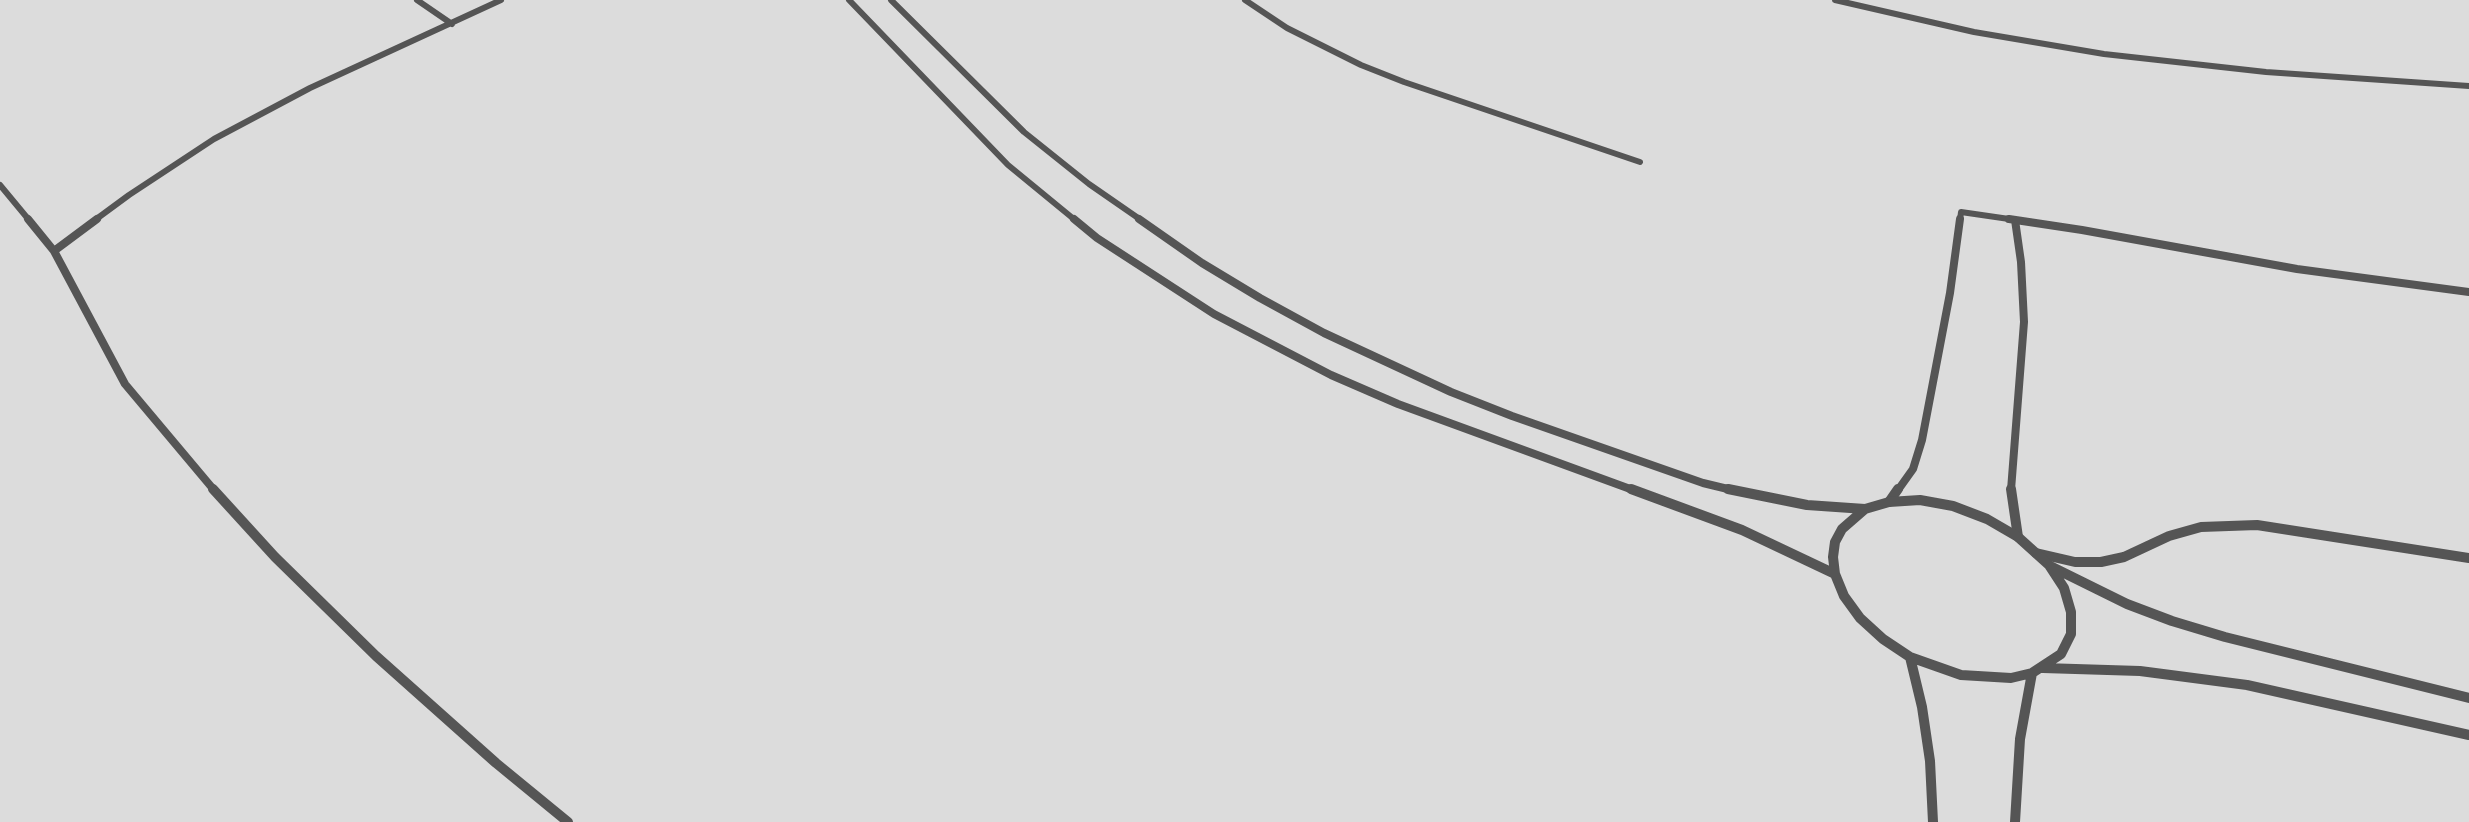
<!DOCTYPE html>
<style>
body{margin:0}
canvas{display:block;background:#fff}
</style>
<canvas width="2469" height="822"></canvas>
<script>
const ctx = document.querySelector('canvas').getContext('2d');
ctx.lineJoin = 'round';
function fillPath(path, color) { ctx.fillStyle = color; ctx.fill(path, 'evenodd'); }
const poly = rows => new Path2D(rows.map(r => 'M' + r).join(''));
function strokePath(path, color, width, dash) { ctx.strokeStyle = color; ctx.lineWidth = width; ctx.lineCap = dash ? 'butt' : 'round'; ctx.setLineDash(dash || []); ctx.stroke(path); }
const green = poly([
 [0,0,2469,0,2469,822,0,822]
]);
const minorFar2 = poly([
 [417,0,452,24],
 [1245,0,1287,28,1361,65,1404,82,1640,162],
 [1835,0,1974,32,2104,54,2266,72,2469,86],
 [0,185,29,220],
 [95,220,129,195,214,139,310,88,501,0],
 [1960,220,1961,212,2016,220]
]);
const minorFar1 = poly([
 [28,219,54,251,125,384,214,490],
 [2009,219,2082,230,2297,269,2469,292],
 [54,251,97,219],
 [1898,490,1913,469,1922,440,1950,293,1960,219],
 [2011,490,2024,322,2021,262,2015,220]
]);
const minor = poly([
 [213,489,275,557,376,656,496,763,568,822],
 [2011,489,2018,537],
 [1889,502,1898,489],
 [2036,553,2075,562,2101,562,2124,557,2169,536,2201,527,2257,525,2469,558]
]);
const tertiaryFar2 = poly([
 [849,0,1008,165,1075,220],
 [891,0,1024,132,1089,184,1141,220]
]);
const tertiaryFar1 = poly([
 [1074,219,1097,238,1214,314,1331,375,1398,404,1633,490],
 [1139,219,1202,263,1260,298,1324,333,1451,392,1512,416,1703,483,1732,490]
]);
const tertiary = poly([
 [1631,489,1742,530,1835,574],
 [1728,489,1807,505,1865,509],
 [1920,500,1953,506,1987,519,2018,537,2049,565,2064,588,2071,612,2071,634,2061,654,2032,673,2011,678,1961,675,1910,657,1883,639,1860,618,1844,596,1835,574,1833,557,1835,542,1842,529,1865,509,1889,502,1920,500],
 [2050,566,2127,604,2172,621,2225,637,2469,698],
 [1910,657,1922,707,1930,761,1933,822],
 [2043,668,2140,671,2247,685,2469,735],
 [2015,822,2020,739,2032,673]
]);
fillPath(green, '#dcdcdc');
strokePath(minorFar2, '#555', 6);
strokePath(minorFar1, '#555', 8);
strokePath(minor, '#555', 10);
strokePath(tertiaryFar2, '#555', 6);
strokePath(tertiaryFar1, '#555', 8);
strokePath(tertiary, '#555', 10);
</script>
